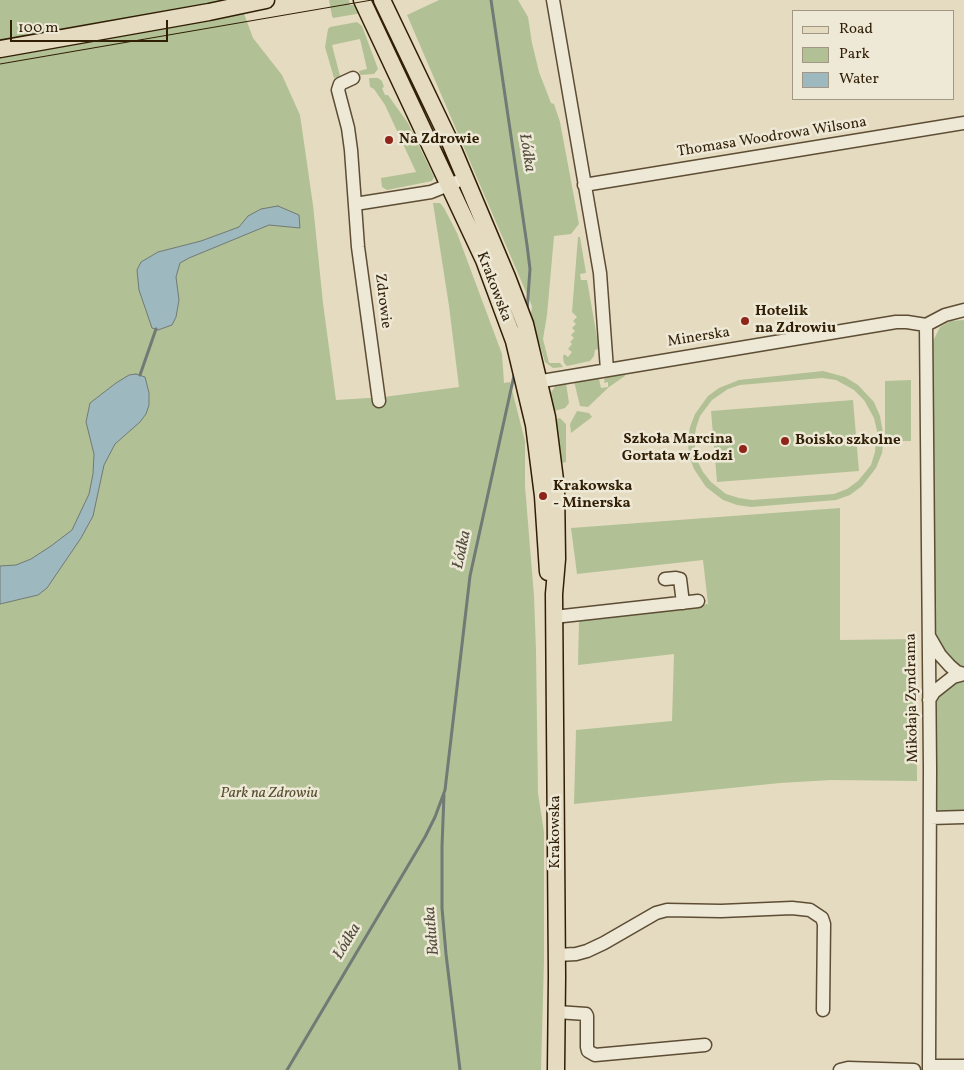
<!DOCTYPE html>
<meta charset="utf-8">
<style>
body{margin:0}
#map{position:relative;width:964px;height:1070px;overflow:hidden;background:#e5dbc0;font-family:Vollkorn,serif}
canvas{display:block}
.legend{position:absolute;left:792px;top:10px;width:162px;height:90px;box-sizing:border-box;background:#eee8d6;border:1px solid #a29782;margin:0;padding:6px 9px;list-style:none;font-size:15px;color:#301e05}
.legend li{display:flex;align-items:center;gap:10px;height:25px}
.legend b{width:25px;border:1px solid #a29782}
.scale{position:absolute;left:10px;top:20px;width:158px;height:22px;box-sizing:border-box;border:2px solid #301e05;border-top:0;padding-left:6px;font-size:15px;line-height:18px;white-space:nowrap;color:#301e05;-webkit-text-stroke:4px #eee8d6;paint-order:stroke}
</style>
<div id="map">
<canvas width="964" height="1070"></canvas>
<ul class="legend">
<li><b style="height:6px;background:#e5dbc0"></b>Road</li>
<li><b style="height:14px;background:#b1c195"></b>Park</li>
<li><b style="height:14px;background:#9db8bf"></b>Water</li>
</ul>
<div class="scale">100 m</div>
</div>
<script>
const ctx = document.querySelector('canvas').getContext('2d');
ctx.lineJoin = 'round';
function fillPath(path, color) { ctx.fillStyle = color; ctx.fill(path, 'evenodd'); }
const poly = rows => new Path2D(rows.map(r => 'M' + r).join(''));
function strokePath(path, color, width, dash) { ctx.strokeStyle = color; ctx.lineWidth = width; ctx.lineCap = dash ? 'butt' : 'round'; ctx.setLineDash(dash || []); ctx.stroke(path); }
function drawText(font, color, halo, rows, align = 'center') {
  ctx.font = font + ' Vollkorn,serif'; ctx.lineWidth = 5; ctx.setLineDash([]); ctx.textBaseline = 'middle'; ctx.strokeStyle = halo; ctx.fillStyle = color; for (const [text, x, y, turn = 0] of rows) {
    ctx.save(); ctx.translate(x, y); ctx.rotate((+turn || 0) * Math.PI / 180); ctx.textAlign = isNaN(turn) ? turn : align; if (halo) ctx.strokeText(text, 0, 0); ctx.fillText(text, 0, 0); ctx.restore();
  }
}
const green = poly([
 [0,0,239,0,253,38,282,75,300,115,313,205,323,303,336,400,384,397,459,387,449,306,433,203,440,203,444,208,457,233,502,354,504,383,510,382,525,441,525,486,534,596,536,651,538,793,544,832,544,961,541,1070,0,1070],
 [329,0,349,0,350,5,358,5,362,13,333,18,332,16],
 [439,0,518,0,528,17,532,43,539,72,551,103,554,104,560,122,579,224,571,234,554,236,547,315,543,339,549,363,560,363,563,367,553,368,545,362,531,315,532,306,407,15],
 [357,22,362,26,378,69,374,74,360,75,359,71,367,69,360,39,332,45,340,76,334,78,325,47,328,29,330,27],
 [378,22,382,22,451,167,452,173],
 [369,78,378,78,382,81,384,87,382,88,385,95,388,95,390,98,408,123,434,177,432,181,387,190,382,187,381,178,416,172,385,105,374,89,370,87],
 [578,237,580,237,586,273,580,274,581,280,587,280,599,349,595,350,594,356,590,361,567,366,564,363,563,357,564,354,568,357,572,352,568,349,572,344,570,342,574,338,571,335,575,331,572,328,576,324,573,321,577,317,572,312],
 [964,320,964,667,955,664,937,643,933,626,932,343,940,327,951,321],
 [625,370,625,376,609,387,588,407,580,406,574,381,596,378,599,379,601,388,608,387,608,382,604,383,605,376],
 [823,371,845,377,858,385,874,402,880,416,884,438,882,453,876,468,862,486,850,495,836,500,751,507,737,505,723,500,706,487,694,469,689,456,688,441,690,427,695,414,708,396,719,388,739,380],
 [822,378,836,380,854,390,864,400,874,418,877,431,875,452,871,465,858,481,847,489,834,494,752,500,739,498,726,494,711,482,703,472,697,460,694,441,696,428,700,416,712,400,728,389,740,385],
 [911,380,911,441,885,441,885,381],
 [566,383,569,403,565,408,551,412,550,394,556,385],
 [853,400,859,471,717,482,711,411],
 [577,411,589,413,592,417,571,433,570,424],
 [560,418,566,424,566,462,561,463,553,420],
 [840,508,840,640,916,639,917,781,831,780,780,783,574,804,576,730,672,721,674,654,578,665,579,619,708,604,703,560,577,574,571,528],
 [964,678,964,812,939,812,936,808,934,696,952,683]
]);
const water = poly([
 [278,206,299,215,300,228,269,225,189,258,180,263,176,277,179,300,176,317,172,325,158,330,152,328,139,290,137,270,141,262,158,252,201,241,239,227,248,216,261,209,278,206],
 [136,374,145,377,149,393,149,405,146,414,140,422,115,444,104,465,93,516,81,538,47,588,38,595,0,604,0,566,16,565,31,559,51,546,72,530,89,494,93,474,94,454,86,422,90,403,116,383,129,375,136,374]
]);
const stream = poly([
 [491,0,527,245,530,269,527,311],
 [140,375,156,329],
 [444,795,442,846,442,908,446,954,460,1070],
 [287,1070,425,837,435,817,445,790,470,576,515,371]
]);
const minor = poly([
 [553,0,600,273,607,370],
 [353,78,340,84,338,90,348,128,351,150,358,247,379,401],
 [584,185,964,123],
 [355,204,431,192,456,182],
 [926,325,930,768,929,1070],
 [530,383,896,322,907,322,926,325,945,315,964,310],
 [665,579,676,578,680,579,683,603],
 [554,617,698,601],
 [929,636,940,655,950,666,957,672,964,674],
 [929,700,934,692,953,677,964,674],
 [930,818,964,817],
 [557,955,576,954,587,951,604,943,656,913,667,910,721,911,792,908,810,910,822,918,824,924,823,1010],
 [557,1012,586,1014,587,1016,587,1047,588,1051,595,1055,705,1045],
 [930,1066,964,1066],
 [840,1070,848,1068,914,1070]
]);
const major = poly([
 [362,0,484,260,514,341,534,425,543,496,548,572],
 [382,0,450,142,507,277,525,324,547,417,556,488,557,559,554,594,557,976,556,1070],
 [0,49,209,12,266,0]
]);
const tram = poly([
 [0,64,372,0]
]);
const markers = [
 [389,140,5,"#8f2418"],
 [745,321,5,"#8f2418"],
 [785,441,5,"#8f2418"],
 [743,449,5,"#8f2418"],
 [543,496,5,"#8f2418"]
];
const streetNames = [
 ["Thomasa Woodrowa Wilsona",772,138,-9],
 ["Krakowska",493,287,69],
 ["Zdrowie",382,301,83],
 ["Minerska",699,338,-9],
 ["Mikołaja Zyndrama",913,698,-91],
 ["Krakowska",556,832,-90]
];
const poiNames = [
 ["Na Zdrowie",399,140],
 ["Hotelik",755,312],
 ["na Zdrowiu",755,329],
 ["Szkoła Marcina",733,440,"right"],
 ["Gortata w Łodzi",733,457,"right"],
 ["Boisko szkolne",795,441],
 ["Krakowska",553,487],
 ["- Minerska",553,504]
];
const parkNames = [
 ["Park na Zdrowiu",269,794]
];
const waterNames = [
 ["Łódka",526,153,81],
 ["Łódka",463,550,-78],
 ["Bałutka",433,931,-95],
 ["Łódka",348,942,-59]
];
fillPath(green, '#b1c195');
fillPath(water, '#9db8bf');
strokePath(water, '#717a75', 1);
strokePath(stream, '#717a75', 3);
strokePath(minor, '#5d4d34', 15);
strokePath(major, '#301e05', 19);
strokePath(minor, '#eee8d6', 12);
strokePath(major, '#e5dbc0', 16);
strokePath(tram, '#301e05', 1);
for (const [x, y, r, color] of markers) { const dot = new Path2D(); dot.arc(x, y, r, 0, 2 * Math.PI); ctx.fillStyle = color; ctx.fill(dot); strokePath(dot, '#eee8d6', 2); }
drawText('15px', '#301e05', '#eee8d6', streetNames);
drawText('bold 15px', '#301e05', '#eee8d6', poiNames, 'left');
drawText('italic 15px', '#574f30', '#eee8d6', parkNames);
drawText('italic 16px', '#514c3d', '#eee8d6', waterNames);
</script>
